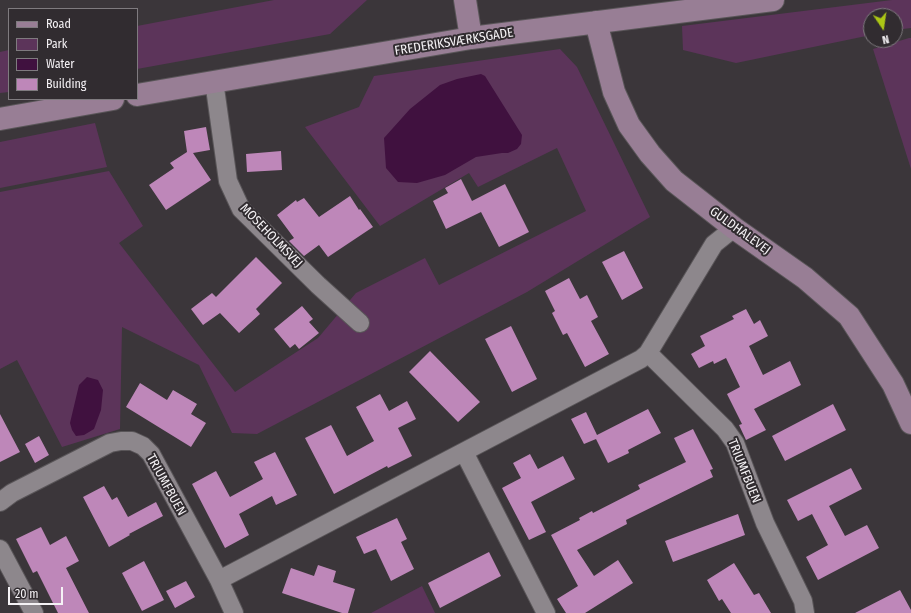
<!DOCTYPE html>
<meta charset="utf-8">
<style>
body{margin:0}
#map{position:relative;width:911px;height:613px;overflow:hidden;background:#3b363a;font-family:"Fira Sans Condensed",sans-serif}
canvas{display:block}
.legend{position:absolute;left:8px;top:8px;width:130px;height:92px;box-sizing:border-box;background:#312c30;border:1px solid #7f7b7f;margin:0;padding:5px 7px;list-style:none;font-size:12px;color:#f5f2f5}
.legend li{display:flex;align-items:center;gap:8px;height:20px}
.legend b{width:20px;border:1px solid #7f7b7f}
.north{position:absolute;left:863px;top:8px;width:40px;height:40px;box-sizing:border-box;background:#312c30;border:1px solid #7f7b7f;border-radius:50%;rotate:167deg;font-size:11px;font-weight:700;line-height:16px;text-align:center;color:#f5f2f5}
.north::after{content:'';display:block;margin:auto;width:14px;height:18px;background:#abc615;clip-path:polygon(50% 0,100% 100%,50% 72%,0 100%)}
.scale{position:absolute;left:8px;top:587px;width:55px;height:18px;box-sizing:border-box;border:2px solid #f5f2f5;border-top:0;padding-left:5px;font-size:12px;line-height:14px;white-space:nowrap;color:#f5f2f5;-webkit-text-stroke:3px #312c30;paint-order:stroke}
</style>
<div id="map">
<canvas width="911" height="613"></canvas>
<ul class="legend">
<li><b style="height:5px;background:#987e95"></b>Road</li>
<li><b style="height:11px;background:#5c345a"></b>Park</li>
<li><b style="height:11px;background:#40113f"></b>Water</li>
<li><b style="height:11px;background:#be87b9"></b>Building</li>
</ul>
<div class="north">N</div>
<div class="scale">20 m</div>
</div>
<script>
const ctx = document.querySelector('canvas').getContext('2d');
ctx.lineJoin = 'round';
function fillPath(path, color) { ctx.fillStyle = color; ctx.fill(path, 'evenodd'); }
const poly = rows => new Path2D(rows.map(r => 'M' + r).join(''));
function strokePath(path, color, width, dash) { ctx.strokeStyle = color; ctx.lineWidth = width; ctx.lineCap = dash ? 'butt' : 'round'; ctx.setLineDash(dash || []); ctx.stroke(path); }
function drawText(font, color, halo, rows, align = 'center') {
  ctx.font = font + ' "Fira Sans Condensed",sans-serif'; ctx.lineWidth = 4; ctx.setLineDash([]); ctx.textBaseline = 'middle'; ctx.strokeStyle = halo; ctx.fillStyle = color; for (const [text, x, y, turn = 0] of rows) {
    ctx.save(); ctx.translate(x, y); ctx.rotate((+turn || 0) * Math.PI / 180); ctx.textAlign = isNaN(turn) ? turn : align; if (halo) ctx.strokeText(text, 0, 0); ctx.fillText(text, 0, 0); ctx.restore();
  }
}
const green = poly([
 [274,0,367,0,330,34,137,69,137,26],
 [892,0,911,0,911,28,895,30,895,16,871,16,871,35,736,63,683,50,682,26],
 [909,38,911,38,911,169,873,49],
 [560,49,577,67,650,217,527,292,257,434,232,433,199,365,122,327,120,429,62,447,17,360,0,369,0,192,109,171,143,226,119,243,235,392,318,338,356,293,425,258,439,285,586,211,557,148,478,187,469,173,380,226,305,127,359,107,374,76],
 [9,50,9,92,0,93,0,52],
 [95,123,107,167,0,188,0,142],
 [422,586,435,613,371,613]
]);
const water = poly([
 [481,74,485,76,522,135,521,144,517,149,508,153,502,153,476,157,445,175,417,183,398,182,386,168,384,138,410,109,440,85,457,79],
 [87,377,98,380,103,390,101,410,94,429,84,435,76,436,72,430,70,423,79,385]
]);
const building = poly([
 [206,127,210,150,193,153,211,180,166,210,149,185,174,168,170,163,187,152,184,131],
 [281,151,282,170,247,172,246,154],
 [461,179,472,201,505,184,529,232,499,247,481,212,446,229,433,201,448,193,445,188],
 [350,196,359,210,360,209,373,227,328,257,319,245,304,256,289,241,294,238,277,215,296,200,297,202,304,198,319,217],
 [624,251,643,288,622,300,602,262],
 [256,257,282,283,256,309,260,314,239,333,220,313,203,325,191,309,212,293,216,297],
 [569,278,580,299,587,295,598,317,591,321,609,354,585,367,567,333,563,335,552,313,555,311,545,291],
 [302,306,313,319,309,322,319,333,299,349,295,344,290,348,274,329],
 [746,309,754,324,760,320,768,336,749,346,763,375,790,361,801,385,754,409,766,430,746,440,739,425,742,424,727,394,740,387,726,358,714,364,713,361,699,368,691,354,705,346,700,336,734,319,732,316],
 [511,326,537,379,512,392,485,339],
 [430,351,480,402,458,422,409,372],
 [140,383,167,400,173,390,197,404,191,414,206,423,191,447,126,407],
 [380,394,389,411,407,401,416,419,398,428,412,456,388,468,387,466,334,494,305,438,331,425,347,456,374,441,356,407],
 [833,404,846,430,785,461,772,436],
 [648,409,661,433,628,450,629,453,608,463,596,439,584,444,571,419,586,412,597,435],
 [0,414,20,452,0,462],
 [693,429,713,469,710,470,713,477,626,520,627,524,577,550,594,576,618,560,633,583,585,613,566,613,557,599,578,586,551,535,580,520,579,518,592,511,593,513,640,489,638,485,686,462,674,438],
 [39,436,49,455,35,463,25,444],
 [275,452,297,495,276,505,272,496,239,514,249,535,225,548,192,484,216,471,230,497,263,479,254,462],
 [530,454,538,469,563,456,575,479,531,502,546,532,529,540,502,488,521,478,513,463],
 [851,468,862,489,829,506,845,536,867,525,879,548,818,580,806,557,828,545,812,514,798,521,787,500],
 [104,486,112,500,117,497,128,517,156,502,163,516,129,534,130,535,109,547,83,497],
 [738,514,745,535,673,562,665,541],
 [397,518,407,539,401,542,414,569,391,581,376,549,364,554,356,537],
 [41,527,50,545,66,536,79,561,66,568,89,613,58,613,37,571,33,573,16,539],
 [489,552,501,576,440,608,428,583],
 [144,561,164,600,142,611,122,573],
 [734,563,754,595,759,593,771,613,731,613,722,599,719,601,707,580],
 [318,565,336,571,333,582,355,589,348,613,342,613,282,593,291,568,314,576],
 [186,581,195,597,175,608,166,591],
 [900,590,911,610,911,613,855,613]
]);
const street = poly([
 [214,81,228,181,241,209,318,285,360,323],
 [648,353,725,429,735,443,765,523,803,601,805,613],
 [464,452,546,613],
 [0,502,12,493,110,443,121,441,132,441,143,446,151,454,219,580,234,613],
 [0,549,34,613],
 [219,580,641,359,648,353,714,244,734,228]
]);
const secondary = poly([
 [465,0,471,38],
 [596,22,614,92,629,125,650,154,674,181,734,228,805,278,849,316,893,384,911,423],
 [137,95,471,38,773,0],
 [0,119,113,99]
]);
const streetNames = [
 ["FREDERIKSVÆRKSGADE",454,42,-9],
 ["GULDHALEVEJ",740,231,36],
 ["MOSEHOLMSVEJ",271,236,46],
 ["TRIUMFBUEN",744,471,68],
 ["TRIUMFBUEN",166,485,61]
];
fillPath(green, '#5c345a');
fillPath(water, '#40113f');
fillPath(building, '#be87b9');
strokePath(street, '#595558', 20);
strokePath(secondary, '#595558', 24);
strokePath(street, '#8d878c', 18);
strokePath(secondary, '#987e95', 22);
drawText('13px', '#f5f2f5', '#312c30', streetNames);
</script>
